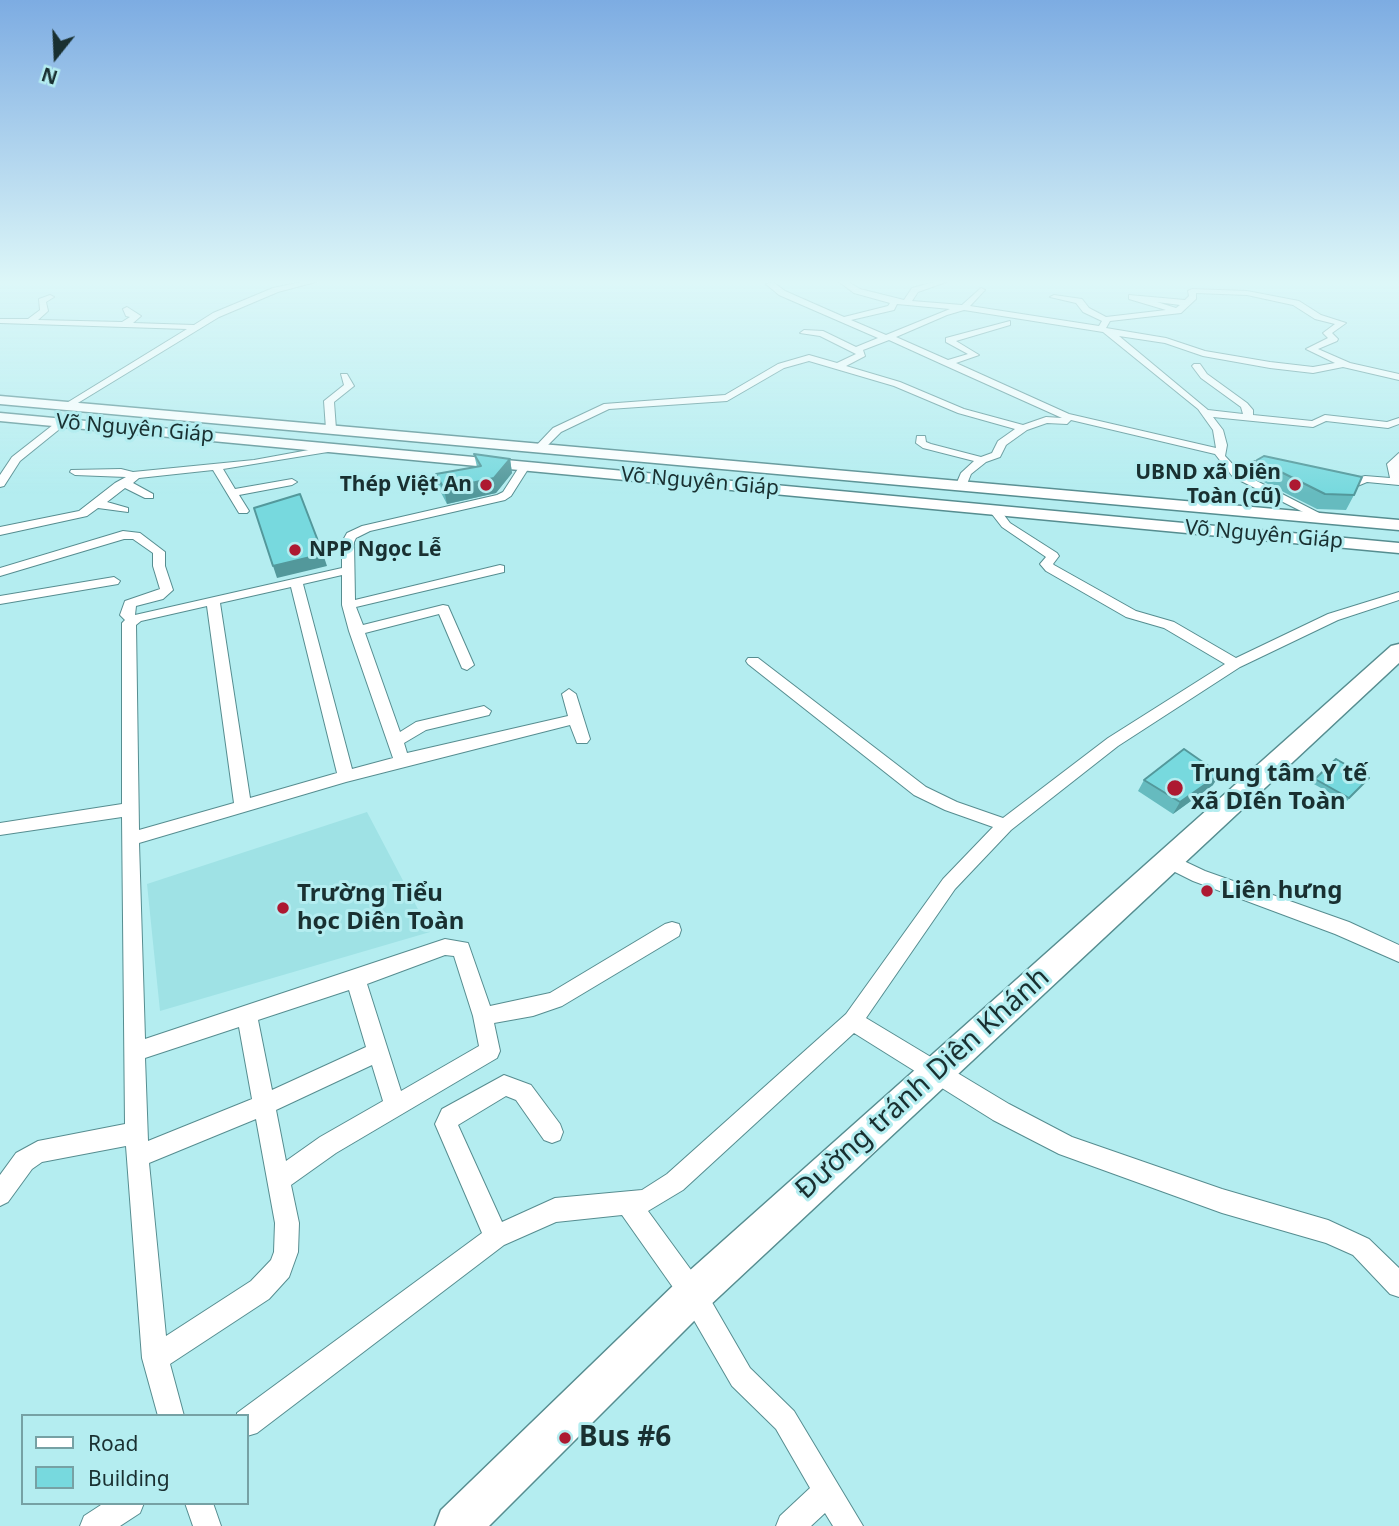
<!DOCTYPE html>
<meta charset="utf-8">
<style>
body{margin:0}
#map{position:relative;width:1399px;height:1526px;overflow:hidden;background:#b4edf0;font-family:"Noto Sans",sans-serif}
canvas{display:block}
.legend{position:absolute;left:21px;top:1414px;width:228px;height:91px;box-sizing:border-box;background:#b4edf0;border:2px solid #76a1a4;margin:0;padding:9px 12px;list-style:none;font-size:21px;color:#193031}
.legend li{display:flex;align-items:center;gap:14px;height:35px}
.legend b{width:35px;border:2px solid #76a1a4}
.north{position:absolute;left:21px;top:21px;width:70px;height:70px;-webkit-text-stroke:5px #b4edf0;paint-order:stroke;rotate:198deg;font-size:19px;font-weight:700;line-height:28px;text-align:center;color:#193031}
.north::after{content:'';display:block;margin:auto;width:24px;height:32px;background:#193031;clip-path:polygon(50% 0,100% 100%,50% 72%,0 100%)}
</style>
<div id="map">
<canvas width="1399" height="1526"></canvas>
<ul class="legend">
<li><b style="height:9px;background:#fff"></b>Road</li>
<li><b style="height:19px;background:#77d9de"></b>Building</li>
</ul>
<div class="north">N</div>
</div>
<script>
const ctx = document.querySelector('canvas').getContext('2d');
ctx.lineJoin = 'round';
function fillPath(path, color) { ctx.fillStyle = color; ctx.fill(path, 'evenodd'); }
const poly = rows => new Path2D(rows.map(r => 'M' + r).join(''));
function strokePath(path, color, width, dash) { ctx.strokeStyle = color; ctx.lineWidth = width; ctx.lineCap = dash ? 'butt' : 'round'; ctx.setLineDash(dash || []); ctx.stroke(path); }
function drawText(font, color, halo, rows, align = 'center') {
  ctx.font = font + ' "Noto Sans",sans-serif'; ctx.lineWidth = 6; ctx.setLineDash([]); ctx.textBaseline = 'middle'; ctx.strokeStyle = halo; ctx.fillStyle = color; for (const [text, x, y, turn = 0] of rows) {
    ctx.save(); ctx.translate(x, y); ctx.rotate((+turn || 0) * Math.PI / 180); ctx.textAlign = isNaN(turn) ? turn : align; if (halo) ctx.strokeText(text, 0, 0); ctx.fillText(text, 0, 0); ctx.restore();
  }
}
const built = poly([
 [367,812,430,932,160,1011,147,884]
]);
const canal = poly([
 [1395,281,1399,281,1399,283,1396,282,1395,281]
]);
const minor = poly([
 [306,281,319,281,278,292,219,317,68,409,65,408,65,404,187,329,0,323,0,319,28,319,40,310,39,299,50,295,54,297,46,302,48,311,38,320,122,322,130,317,126,316,123,309,127,307,141,316,133,323,194,325,213,313,273,288,306,281],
 [838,281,847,281,860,289,904,300,912,288,938,281,949,281,918,292,912,301,962,305,981,288,985,290,970,306,1099,326,1102,321,1083,312,1076,303,1050,297,1054,295,1082,299,1089,308,1106,317,1166,310,1129,299,1129,295,1185,300,1189,296,1188,291,1192,289,1247,291,1299,301,1321,315,1346,323,1332,333,1338,339,1337,341,1318,349,1350,363,1399,374,1399,380,1343,367,1313,373,1270,368,1203,356,1165,343,1119,336,1208,410,1243,414,1241,407,1201,378,1192,366,1194,364,1200,364,1207,374,1247,403,1253,410,1253,415,1312,421,1325,415,1387,422,1399,418,1399,424,1388,428,1326,421,1313,427,1213,417,1223,430,1227,445,1225,456,1238,470,1254,461,1278,467,1278,471,1274,472,1256,468,1245,475,1325,516,1327,518,1321,521,1233,477,1215,454,1071,420,1067,424,1047,423,1027,430,1006,445,1000,457,986,462,971,474,965,489,957,489,955,487,961,473,974,461,923,448,916,443,917,436,925,436,926,442,931,444,981,457,992,453,998,441,1015,429,958,413,894,386,809,361,784,368,727,401,609,409,561,432,543,450,534,448,553,428,604,404,725,395,778,364,809,355,837,363,856,354,820,336,800,333,804,330,823,331,856,347,878,338,779,295,766,284,773,282,785,291,844,317,888,306,890,303,854,293,838,281],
 [1196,293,1247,295,1293,305,1315,319,1335,324,1323,333,1328,338,1306,349,1335,363,1313,367,1270,362,1205,351,1166,338,1106,328,1110,321,1181,313,1196,299,1196,293],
 [1157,302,1180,305,1176,308,1157,302],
 [897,304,950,309,886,335,851,320,894,310,897,304],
 [964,310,1103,332,1198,409,1213,430,1216,448,1069,414,956,363,979,355,956,341,1010,325,1010,321,946,338,946,342,968,354,948,360,896,337,947,315,964,310],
 [889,340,944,365,1062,418,1046,417,1023,425,964,409,900,382,846,366,865,356,863,350,889,340],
 [341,374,347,374,354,386,334,402,336,429,331,432,326,429,324,401,344,385,341,374],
 [58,421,67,423,20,461,4,486,0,487,0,475,12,457,58,421],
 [336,445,340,446,340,450,223,469,235,489,292,479,297,482,292,485,239,495,249,511,247,513,239,513,213,470,139,478,133,483,153,494,153,498,145,498,125,488,107,502,128,508,128,512,98,508,87,516,0,535,0,527,79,511,115,483,126,477,75,475,70,472,71,470,121,469,133,472,254,460,336,445],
 [1399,453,1399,485,1367,482,1355,487,1340,487,1334,484,1365,476,1390,478,1387,464,1399,453],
 [521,464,530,466,511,496,505,500,370,531,356,538,354,542,355,600,500,565,504,566,504,572,356,607,363,625,443,605,448,606,474,665,467,670,462,668,439,614,365,633,400,732,416,722,484,706,491,711,489,715,426,730,404,743,407,753,568,716,562,694,569,689,576,694,590,739,587,743,577,743,570,725,346,782,139,843,145,1039,445,939,468,943,490,1006,550,993,665,924,672,922,679,924,681,930,679,936,562,1006,533,1016,494,1023,500,1051,497,1058,336,1153,291,1185,299,1223,298,1252,289,1277,269,1299,170,1364,184,1416,158,1416,142,1358,126,1146,42,1162,32,1169,8,1202,0,1206,0,1175,16,1153,38,1141,125,1124,122,817,0,835,0,823,122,804,122,623,125,620,120,615,125,601,160,589,153,566,153,553,133,539,124,539,0,576,0,568,123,531,140,533,165,552,165,566,173,590,163,599,136,606,135,615,342,568,342,542,347,533,362,526,497,495,503,492,521,464],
 [342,575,342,605,349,631,393,758,352,769,303,584,342,575],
 [291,587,337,773,250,798,220,603,291,587],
 [207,606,234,803,139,830,136,625,141,621,207,606],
 [445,955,454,956,473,1016,479,1046,401,1091,367,984,445,955],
 [349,990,366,1047,272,1090,258,1020,349,990],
 [239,1027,252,1099,148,1141,145,1058,239,1027],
 [372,1065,383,1101,320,1137,286,1161,276,1110,372,1065],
 [256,1119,275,1223,274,1252,271,1260,251,1281,166,1336,149,1163,256,1119],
 [994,506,998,507,1010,523,1057,553,1059,556,1053,564,1054,565,1136,611,1174,622,1236,658,1328,614,1399,592,1399,600,1338,620,1240,667,1118,746,1011,830,955,889,866,1018,1009,1104,1072,1137,1222,1189,1328,1220,1369,1239,1399,1268,1399,1297,1390,1294,1353,1255,1326,1243,1222,1213,1059,1154,993,1120,854,1033,683,1190,648,1211,702,1285,750,1368,794,1411,863,1526,833,1526,825,1513,811,1526,776,1526,780,1516,810,1488,776,1429,732,1386,684,1303,622,1215,556,1222,504,1245,257,1433,247,1436,247,1416,237,1416,237,1413,482,1233,435,1124,442,1109,504,1075,531,1085,560,1124,563,1132,560,1140,552,1143,544,1140,516,1100,506,1096,458,1125,502,1222,555,1198,642,1190,667,1174,846,1014,943,879,993,827,945,810,914,795,748,664,746,661,748,658,758,658,926,787,957,802,1003,818,1108,738,1225,664,1164,628,1126,617,1046,571,1040,564,1046,557,1002,527,988,509,994,506],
 [114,577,120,581,118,584,0,604,0,596,114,577],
 [1169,854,1205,871,1349,922,1399,945,1399,962,1335,934,1193,881,1163,866,1160,861,1163,856,1169,854],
 [104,1503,144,1503,140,1513,120,1526,80,1526,84,1516,104,1503],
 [185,1503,213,1503,221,1526,193,1526,185,1503]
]);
const major = poly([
 [0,396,1399,520,1399,530,0,404,0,396],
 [0,413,1399,543,1399,553,0,421,0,413]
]);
const highway = poly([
 [1399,644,1399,663,707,1308,489,1526,435,1526,441,1510,679,1280,1391,646,1399,644]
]);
const wall = poly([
 [474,454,510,459,512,473,496,493,447,504,439,489,436,474,477,467],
 [1257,460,1354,495,1346,510,1317,509,1250,475],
 [1369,778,1346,802,1312,783,1315,779],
 [1144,780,1213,785,1173,814,1138,791]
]);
const shadedWall = poly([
 [510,459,512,473,496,493,447,504,444,489],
 [323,554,327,566,277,578,273,566],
 [1220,774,1213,785,1173,814,1180,802]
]);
const building = poly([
 [474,454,510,459,494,478,444,489,436,474,481,466,474,454],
 [1264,456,1362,477,1354,495,1325,494,1257,460,1264,456],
 [300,494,323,554,273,566,254,508,300,494],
 [1184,749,1220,774,1180,802,1144,780,1184,749],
 [1336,759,1369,778,1349,798,1315,779,1336,759]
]);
const markers = [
 [486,485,7,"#ad1931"],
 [1295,485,7,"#ad1931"],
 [295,550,7,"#ad1931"],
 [1175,788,9,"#ad1931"],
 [1207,891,7,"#ad1931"],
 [283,908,7,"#ad1931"],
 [565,1438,7,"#ad1931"]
];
const farStreetnames = [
 ["Võ Nguyên Giáp",135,429,5],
 ["Võ Nguyên Giáp",700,482,5],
 ["Võ Nguyên Giáp",1264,535,5]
];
const farPoinames = [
 ["UBND xã Diên",1281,473],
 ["Toàn (cũ)",1281,497],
 ["Thép Việt An",472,485],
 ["NPP Ngọc Lễ",309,550,"left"]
];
const poiNames = [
 ["Trung tâm Y tế",1191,774],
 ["xã DIên Toàn",1191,802],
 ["Liên hưng",1221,891],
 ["Trường Tiểu",297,894],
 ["học Diên Toàn",297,922]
];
const nearStreetnames = [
 ["Đường tránh Diên Khánh",923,1084,-42]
];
const nearPoinames = [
 ["Bus #6",579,1438]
];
fillPath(built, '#9fe2e5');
fillPath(canal, '#7c9fd8');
strokePath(minor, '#568d90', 2);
strokePath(major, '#568d90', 3);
strokePath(highway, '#568d90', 3);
fillPath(minor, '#fff');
fillPath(major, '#fff');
fillPath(highway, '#fff');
fillPath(wall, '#66bbbf');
fillPath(shadedWall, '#53989b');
fillPath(building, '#77d9de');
strokePath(building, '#53989b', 2);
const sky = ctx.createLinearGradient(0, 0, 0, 494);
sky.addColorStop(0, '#7dace2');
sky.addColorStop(0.57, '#ddf7f8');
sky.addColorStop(1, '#ddf7f800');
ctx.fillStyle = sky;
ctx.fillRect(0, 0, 1399, 494);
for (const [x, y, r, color] of markers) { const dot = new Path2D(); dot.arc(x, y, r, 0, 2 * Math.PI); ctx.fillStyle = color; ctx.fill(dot); strokePath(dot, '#b4edf0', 2.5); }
drawText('21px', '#193031', '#b4edf0', farStreetnames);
drawText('bold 21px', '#193031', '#b4edf0', farPoinames, 'right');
drawText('bold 24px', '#193031', '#b4edf0', poiNames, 'left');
drawText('28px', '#193031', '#b4edf0', nearStreetnames);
drawText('bold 28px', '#193031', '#b4edf0', nearPoinames, 'left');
</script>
